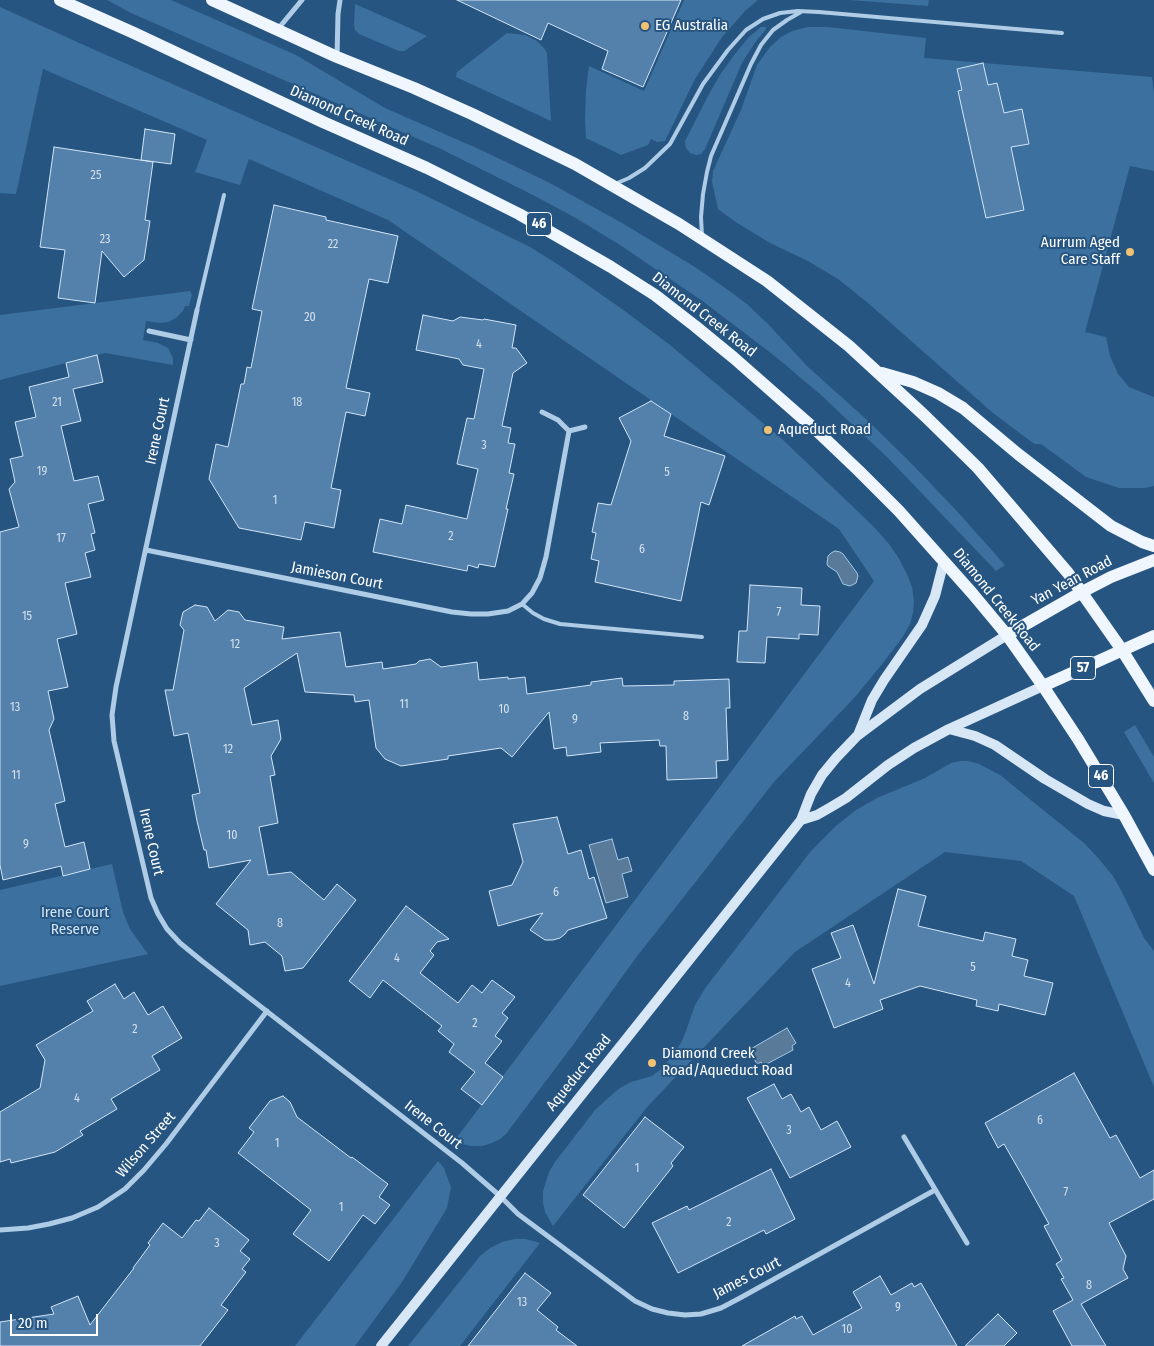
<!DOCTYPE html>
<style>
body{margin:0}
#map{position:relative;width:1154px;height:1346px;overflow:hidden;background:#275581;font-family:"Fira Sans Condensed",sans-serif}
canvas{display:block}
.scale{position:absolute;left:10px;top:1314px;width:88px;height:22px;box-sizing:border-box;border:2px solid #fff;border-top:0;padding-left:6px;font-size:15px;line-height:18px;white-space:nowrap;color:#fff;-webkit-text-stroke:4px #275581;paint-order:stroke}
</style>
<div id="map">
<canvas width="1154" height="1346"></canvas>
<div class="scale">20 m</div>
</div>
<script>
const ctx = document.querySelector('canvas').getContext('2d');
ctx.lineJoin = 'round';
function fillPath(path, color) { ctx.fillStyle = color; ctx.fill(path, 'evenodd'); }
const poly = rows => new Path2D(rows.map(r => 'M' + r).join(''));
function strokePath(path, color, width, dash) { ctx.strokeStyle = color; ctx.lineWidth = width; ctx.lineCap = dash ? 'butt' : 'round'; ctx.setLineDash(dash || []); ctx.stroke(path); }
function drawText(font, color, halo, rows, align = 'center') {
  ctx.font = font + ' "Fira Sans Condensed",sans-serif'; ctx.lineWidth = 4; ctx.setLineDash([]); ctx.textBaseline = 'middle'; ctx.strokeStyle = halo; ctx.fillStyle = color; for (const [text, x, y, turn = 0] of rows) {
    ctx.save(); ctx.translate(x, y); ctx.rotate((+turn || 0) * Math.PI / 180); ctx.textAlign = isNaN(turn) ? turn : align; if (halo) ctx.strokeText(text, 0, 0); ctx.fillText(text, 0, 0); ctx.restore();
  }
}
const green = poly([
 [107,0,171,0,296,55,385,108,481,150,550,183,622,223,695,267,728,290,747,304,768,324,808,367,866,419,908,460,955,509,1005,565,996,571,888,458,821,395,776,357,701,300,620,245,574,217,531,194,441,149,131,13],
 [684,0,758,0,746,10,722,37,695,79,665,141,657,142,651,139,648,145,621,155,586,138,585,119,586,90,589,66,644,91],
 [849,0,929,0,928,6],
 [355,4,403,25,427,36,404,51,399,51,359,34,355,30,354,25],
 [0,7,95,50,416,191,530,247,562,267,622,309,670,345,782,439,873,526,889,544,898,557,907,574,912,587,914,601,913,613,910,624,902,638,883,663,855,697,774,782,635,959,573,1045,506,1134,500,1139,492,1143,482,1146,471,1146,462,1144,455,1140,874,581,839,529,388,220,249,159,240,185,195,172,207,140,43,69,16,194,0,193],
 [761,27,766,27,766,29,754,44,742,63,705,149,701,154,696,155,690,153,686,148,685,141,709,94,720,75,734,55,749,37],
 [808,27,828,27,926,38,924,58,1152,77,1154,94,1154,171,1130,166,1085,332,1106,337,1110,356,1118,374,1129,387,1154,397,1154,486,1145,488,1119,488,1086,477,1041,444,1035,444,1029,440,993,413,868,303,838,279,808,261,770,243,734,221,718,209,712,182,713,171,741,110,757,65,770,47,781,37,792,31],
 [507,33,525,35,537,41,544,48,547,53,551,121,456,77,457,72],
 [190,291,192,295,189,306,185,306,183,311,176,318,168,322,160,323,146,321,143,340,158,343,168,348,173,358,173,365,105,353,0,380,0,315],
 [1135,725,1154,757,1154,783,1124,732],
 [960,761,968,761,979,764,1000,775,1084,843,1099,859,1113,876,1123,894,1144,938,1154,951,1154,1087,1074,896,1021,861,945,852,795,952,648,1106,553,1226,545,1212,543,1203,543,1191,549,1172,555,1162,595,1110,608,1098,620,1088,631,1082,652,1076,660,1070,669,1060,681,1043,686,1031,695,1005,706,987,811,851,836,826,856,810,877,798,925,778,951,763],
 [112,864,123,912,130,929,148,954,0,986,0,890],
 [438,1161,444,1168,451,1187,447,1208,402,1282,355,1346,295,1346],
 [514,1239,526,1239,540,1243,460,1346,408,1346,480,1256,490,1248,502,1242]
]);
const water = poly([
 [835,551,840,552,843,554,857,573,858,576,856,583,850,586,843,584,837,572,828,566,827,564,828,556,831,553,835,551],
 [612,839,618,860,628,857,632,871,622,874,628,897,606,903,589,845,612,839],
 [787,1028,796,1043,792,1046,793,1050,763,1066,761,1062,757,1064,749,1050,787,1028]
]);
const building = poly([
 [457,0,681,0,643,87,602,69,608,51,548,23,541,40,457,0],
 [983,63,988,85,997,83,1004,113,1022,109,1029,144,1011,147,1024,210,986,218,958,91,962,90,957,69,983,63],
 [145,129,175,134,171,164,141,160,145,129],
 [54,147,153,162,145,220,150,221,144,260,124,277,102,251,95,303,58,298,65,250,40,247,54,147],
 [274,205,326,217,326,220,398,236,388,283,369,279,346,388,370,393,365,416,346,412,331,488,341,490,334,528,305,522,301,540,239,528,209,479,216,444,228,447,241,384,244,384,247,367,251,368,262,311,252,309,274,205],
 [423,315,453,321,460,317,483,320,484,319,516,325,512,348,516,348,527,363,513,373,502,426,511,428,508,443,515,444,509,473,514,474,506,509,508,509,495,567,479,564,478,568,468,565,467,571,373,552,380,519,402,524,406,505,467,519,478,469,457,464,467,418,474,419,484,369,463,365,459,359,416,350,423,315],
 [97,355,103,382,73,389,81,421,61,426,74,481,98,476,104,500,88,504,95,533,91,534,95,550,85,553,91,577,65,583,77,634,57,639,68,687,48,691,54,719,49,730,65,801,55,804,65,847,84,842,90,869,63,876,61,866,3,880,0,865,0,532,19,527,9,489,15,482,10,459,23,456,15,422,36,417,29,387,69,377,66,363,97,355],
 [651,401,671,414,664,436,725,456,709,505,701,502,681,601,595,582,599,561,591,559,596,533,592,532,598,503,611,505,631,441,619,418,651,401],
 [750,585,802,588,801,605,820,606,818,635,799,634,799,639,767,637,765,663,737,662,739,631,747,631,750,585],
 [195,605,207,607,215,621,228,610,239,612,245,620,284,627,282,639,340,632,346,667,382,662,383,669,416,664,419,661,430,659,441,667,477,662,479,680,508,677,508,679,525,677,527,694,591,685,591,682,622,678,623,686,674,685,674,681,729,679,730,708,726,708,728,760,716,761,717,778,667,780,666,746,660,746,659,740,600,743,601,752,567,756,566,747,554,749,549,712,512,757,501,748,448,756,448,759,401,766,385,759,376,748,369,700,355,702,354,695,305,692,297,653,244,688,252,725,278,720,281,739,271,756,275,775,270,776,278,823,259,827,268,875,291,872,324,900,337,884,356,900,303,968,285,971,282,956,265,942,250,945,248,930,216,904,251,860,209,868,206,850,204,850,197,821,192,795,200,793,188,733,174,736,165,690,173,690,184,630,180,625,183,612,195,605],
 [557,817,568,854,581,850,589,879,594,877,607,918,568,930,565,934,560,938,553,940,545,940,530,930,543,913,498,926,489,891,512,885,523,862,513,824,557,817],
 [898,889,926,896,918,926,983,941,985,932,1016,939,1012,956,1028,960,1024,976,1053,983,1045,1015,999,1004,998,1011,976,1006,977,1000,920,986,880,1000,883,1009,834,1028,812,969,841,958,831,933,853,925,874,984,898,889],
 [406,906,449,939,437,942,430,951,434,955,420,973,458,1003,472,985,482,993,492,980,515,997,502,1013,508,1018,495,1036,502,1041,485,1063,503,1077,482,1105,461,1089,475,1072,449,1052,454,1044,438,1031,442,1026,383,980,370,998,349,981,406,906],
 [115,984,124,999,134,992,148,1015,163,1006,182,1038,152,1056,160,1070,111,1099,117,1109,80,1131,83,1135,55,1152,11,1163,10,1159,0,1162,0,1112,40,1088,45,1060,36,1045,93,1011,87,1001,115,984],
 [1074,1073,1110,1138,1116,1135,1140,1178,1154,1170,1154,1199,1109,1223,1126,1256,1123,1269,1128,1278,1081,1304,1106,1346,1072,1346,1053,1311,1073,1300,1061,1279,1064,1278,1056,1264,1062,1260,1044,1226,1049,1224,1023,1177,1004,1144,998,1148,985,1123,1074,1073],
 [774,1084,782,1099,791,1094,801,1112,809,1107,821,1130,837,1121,851,1147,790,1178,747,1098,774,1084],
 [283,1096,290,1102,297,1117,351,1158,352,1157,388,1184,379,1197,390,1205,375,1224,363,1215,329,1261,293,1234,311,1210,238,1153,254,1132,249,1128,270,1101,283,1096],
 [645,1117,684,1147,671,1163,673,1166,624,1228,583,1195,645,1117],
 [771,1169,795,1219,766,1234,764,1230,678,1273,652,1223,687,1206,689,1210,771,1169],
 [209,1208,249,1240,240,1251,250,1259,242,1269,246,1272,221,1305,228,1310,200,1346,0,1346,0,1322,54,1314,51,1307,78,1296,90,1325,134,1268,133,1268,150,1245,148,1243,163,1223,182,1238,196,1220,199,1221,209,1208],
 [525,1273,551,1293,537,1310,558,1327,556,1330,577,1346,468,1346,525,1273],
 [880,1276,891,1295,912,1283,914,1287,921,1283,957,1346,742,1346,795,1316,796,1319,802,1316,813,1335,862,1308,853,1292,880,1276],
 [998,1314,1017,1333,1004,1346,965,1346,998,1314]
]);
const service = poly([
 [615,184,629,178,645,168,670,144,703,84,728,50,746,30,763,19,780,13,798,11,819,12,1062,33],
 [702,236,701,217,703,194,707,172,711,156,751,64,761,45,773,30,787,20,801,12],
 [197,310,224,195],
 [522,604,533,613,544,619,560,624,702,637]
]);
const minor = poly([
 [278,29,302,0],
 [337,57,338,14,340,0],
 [197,310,116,687,112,715,114,741,151,898,158,914,167,929,180,943,202,961,462,1163,500,1196,518,1214,635,1301,652,1309,668,1313,685,1315,701,1314,721,1308,740,1298,935,1190],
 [149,331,191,340],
 [542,412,558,420,569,431,585,427],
 [146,550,452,612,471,614,488,614,508,611,522,604,532,593,540,578,546,557,569,431],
 [904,1137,967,1243],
 [0,1230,28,1228,49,1224,72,1218,98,1207,125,1189,144,1170,166,1144,267,1011]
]);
const secondary = poly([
 [949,729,975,736,995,745,1045,779,1088,804,1104,811,1124,815],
 [858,735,872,700,884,680,922,625,935,596,944,561],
 [801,820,817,815,831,807,846,798,888,765,914,748,949,729,1043,686],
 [381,1346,801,820,811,794,822,775,836,758,857,736,920,689,1007,635]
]);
const primary = poly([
 [60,0,134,33,323,122,427,168,519,214,611,267,655,295,695,326,734,358,817,431,859,471,899,511,972,593,1007,635,1043,686,1078,739,1124,815,1154,870],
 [212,0,337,57,414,88,472,114,575,164,679,224,767,281,849,346,925,416,978,468,1068,573,1122,650,1154,701],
 [882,373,913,382,938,393,963,408,1018,454,1111,526,1142,542,1154,546],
 [1007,635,1082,592,1111,577,1154,560],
 [1043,686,1154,636]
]);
const markers = [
 [645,26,5,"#efc274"],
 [1130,252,5,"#efc274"],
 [768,430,5,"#efc274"],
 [652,1063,5,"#efc274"]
];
const numberNames = [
 ["25",96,176],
 ["23",105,240],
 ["22",333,245],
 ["20",310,318],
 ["4",479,345],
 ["21",57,403],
 ["18",297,403],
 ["3",484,446],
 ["19",42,472],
 ["5",667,473],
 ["1",275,501],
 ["2",451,537],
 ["17",61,539],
 ["6",642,550],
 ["7",779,613],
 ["15",27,617],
 ["12",235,645],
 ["11",404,705],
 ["13",15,708],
 ["10",504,710],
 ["8",686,717],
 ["9",575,720],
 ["12",228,750],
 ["11",16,776],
 ["10",232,836],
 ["9",26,845],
 ["6",556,893],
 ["8",280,924],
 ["4",397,959],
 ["5",973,968],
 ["4",848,984],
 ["2",475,1024],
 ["2",135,1030],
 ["4",77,1099],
 ["6",1040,1121],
 ["3",789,1131],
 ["1",277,1144],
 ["1",637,1169],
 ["7",1066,1193],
 ["1",341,1208],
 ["2",729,1223],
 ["3",217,1244],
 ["8",1089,1286],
 ["13",522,1303],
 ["9",898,1308],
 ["10",847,1330]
];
const shields = [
 [539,224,25],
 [1083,668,25],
 [1101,776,25]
];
const shieldNames = [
 ["46",539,224],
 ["57",1083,668],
 ["46",1101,776]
];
const poiNames = [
 ["EG Australia",655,26],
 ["Aurrum Aged",1120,243,"right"],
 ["Care Staff",1120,260,"right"],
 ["Aqueduct Road",778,430],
 ["Diamond Creek",662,1054],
 ["Road/Aqueduct Road",662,1071]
];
const streetNames = [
 ["Diamond Creek Road",349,116,24],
 ["Diamond Creek Road",704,315,38],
 ["Irene Court",158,431,-78],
 ["Jamieson Court",337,576,11],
 ["Yan Yean Road",1072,581,-28],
 ["Diamond Creek Road",996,600,51],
 ["Irene Court",151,842,77],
 ["Aqueduct Road",579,1073,-51],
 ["Irene Court",433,1125,38],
 ["Wilson Street",146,1145,-49],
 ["James Court",747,1278,-27]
];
const parkNames = [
 ["Irene Court",75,913],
 ["Reserve",75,930]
];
fillPath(green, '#3b709f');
fillPath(water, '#597a99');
strokePath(water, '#a3c8e7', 1);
fillPath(building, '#5381ac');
strokePath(building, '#d2e5f5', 1);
strokePath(service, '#aecce6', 4);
strokePath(minor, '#aecce6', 5);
strokePath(secondary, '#d8e7f6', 10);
strokePath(primary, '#f0f6fd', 12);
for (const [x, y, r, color] of markers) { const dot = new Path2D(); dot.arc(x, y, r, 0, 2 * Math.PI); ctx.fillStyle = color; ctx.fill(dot); strokePath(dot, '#275581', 2); }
drawText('12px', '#d4e0ea', null, numberNames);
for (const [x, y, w] of shields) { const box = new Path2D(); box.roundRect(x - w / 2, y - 11.5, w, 23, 4); ctx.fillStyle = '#275581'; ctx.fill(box); strokePath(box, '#fff', 1); }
drawText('bold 14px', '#fff', null, shieldNames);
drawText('15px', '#fff', '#275581', poiNames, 'left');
drawText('15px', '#fff', '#275581', streetNames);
drawText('15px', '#d2e5f5', '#275581', parkNames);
</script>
